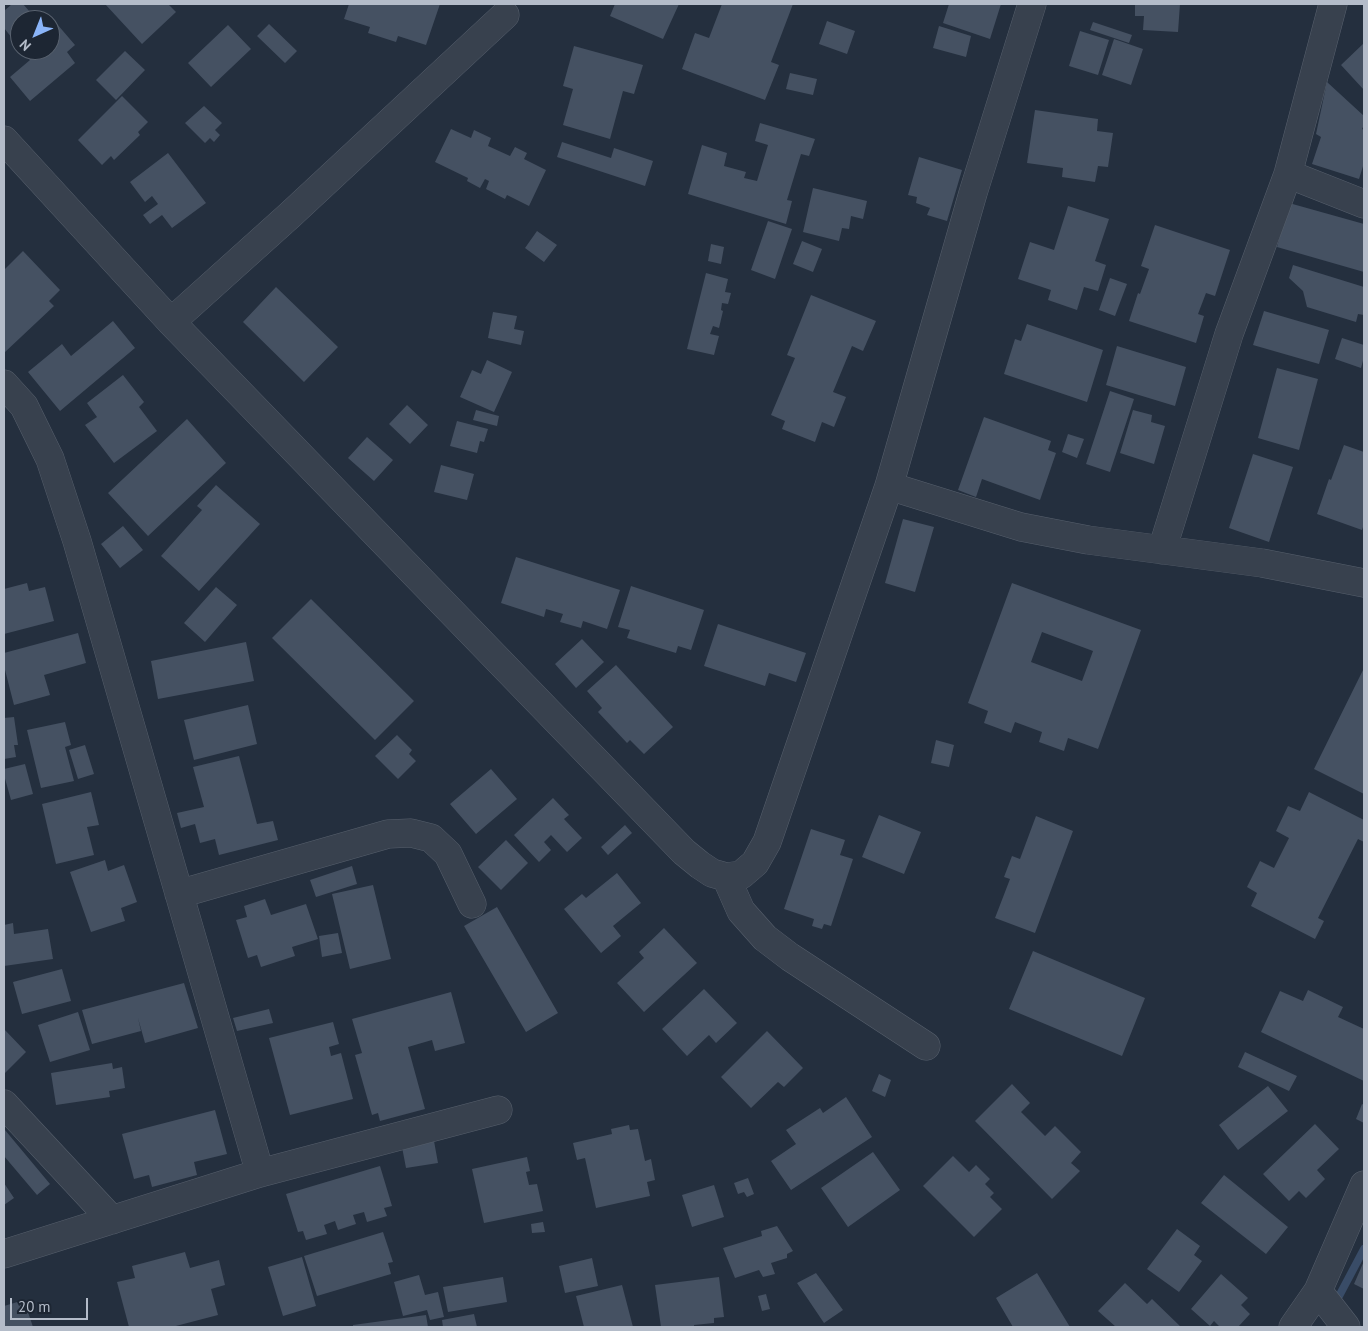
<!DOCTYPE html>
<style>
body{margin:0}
#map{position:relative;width:1368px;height:1331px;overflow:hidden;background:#242f3e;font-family:"PT Sans",sans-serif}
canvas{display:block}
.frame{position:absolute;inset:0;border:5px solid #b4bcc9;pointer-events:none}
.north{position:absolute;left:10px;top:10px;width:50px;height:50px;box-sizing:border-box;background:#1d2633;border:1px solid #59626f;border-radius:50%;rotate:224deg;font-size:14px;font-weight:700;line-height:20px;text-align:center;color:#b4bcc9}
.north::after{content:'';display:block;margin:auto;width:18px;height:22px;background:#8ab4f8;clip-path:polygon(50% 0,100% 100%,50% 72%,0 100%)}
.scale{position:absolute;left:10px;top:1298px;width:78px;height:22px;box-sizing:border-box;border:2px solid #b4bcc9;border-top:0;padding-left:6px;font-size:15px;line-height:18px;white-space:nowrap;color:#b4bcc9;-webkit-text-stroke:4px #1d2633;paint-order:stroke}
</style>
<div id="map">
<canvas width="1368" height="1331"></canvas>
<div class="frame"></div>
<div class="north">N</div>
<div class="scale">20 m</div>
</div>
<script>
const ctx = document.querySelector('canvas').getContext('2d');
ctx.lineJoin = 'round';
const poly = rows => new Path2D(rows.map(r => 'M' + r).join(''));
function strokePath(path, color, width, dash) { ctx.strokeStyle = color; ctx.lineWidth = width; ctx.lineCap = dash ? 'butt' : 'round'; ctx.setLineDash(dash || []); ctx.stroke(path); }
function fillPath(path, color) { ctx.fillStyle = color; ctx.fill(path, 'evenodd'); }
const stream = poly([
 [1338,1298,1364,1249]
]);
const building = poly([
 [12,4,23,4,37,20,20,20,20,48,4,28,4,11],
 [105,4,168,4,176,12,142,44],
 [349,4,440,4,426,45,398,36,396,42,368,33,370,27,344,19],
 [615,4,679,4,663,39,610,16],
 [722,4,793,4,771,62,779,65,765,100,682,69,695,33,709,38],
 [949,4,1001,4,990,39,943,23],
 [1135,4,1180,4,1178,32,1143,30,1144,16,1135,16],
 [827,21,855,31,847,54,819,44],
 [1093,22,1132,35,1129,43,1090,30],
 [57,24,75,45,67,52,75,63,30,101,10,77,30,60,22,50,50,50,50,30],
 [269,24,297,51,285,63,257,36],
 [228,25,251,49,211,87,188,63],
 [939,26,971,36,966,57,933,48],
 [1080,31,1109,40,1098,75,1069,66],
 [1114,39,1143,49,1131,85,1102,75],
 [1364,43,1364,90,1341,65],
 [574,46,643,65,634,94,623,91,610,139,563,125,573,89,563,86],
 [125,51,145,70,116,100,96,80],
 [790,73,817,79,813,95,786,89],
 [1327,82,1364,116,1364,125,1362,129,1364,130,1364,163,1359,179,1312,164,1321,137,1316,134],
 [122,96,148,122,138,132,140,135,114,160,111,156,102,165,78,140],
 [204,106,222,123,215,130,220,135,214,142,210,138,205,143,185,123],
 [1035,110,1098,119,1097,131,1113,133,1108,167,1098,166,1095,182,1062,177,1063,168,1027,163],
 [760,123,815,139,809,156,801,154,787,200,792,201,786,224,688,194,702,145,727,153,724,166,746,172,744,178,757,181,768,145,755,141],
 [451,129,471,138,474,130,491,138,488,146,510,156,515,147,527,153,524,159,546,170,529,206,507,195,505,199,486,189,489,181,485,179,480,188,467,181,468,178,435,162],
 [562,142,611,158,614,148,653,161,645,186,557,157],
 [168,153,206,203,172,228,162,215,150,224,143,215,158,204,152,196,145,202,130,182],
 [919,157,962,170,947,221,927,215,930,208,916,203,917,197,908,195],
 [813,188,867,201,863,219,851,216,849,229,842,228,839,241,803,232],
 [1289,203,1364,224,1364,272,1277,247],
 [1068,206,1109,219,1095,261,1106,265,1098,291,1084,287,1077,310,1048,300,1051,290,1018,279,1030,242,1054,250],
 [768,221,792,229,775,279,751,270],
 [1155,225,1230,250,1215,296,1206,293,1198,314,1204,316,1196,343,1129,321,1138,293,1140,294,1149,269,1141,266],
 [537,231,557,245,544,262,525,248],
 [802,241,822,249,813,272,793,264],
 [711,244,724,247,721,264,708,261],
 [23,251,60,290,49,301,54,306,4,353,4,270],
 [1293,265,1364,287,1364,315,1358,314,1356,322,1307,307,1303,291,1289,278],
 [706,273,728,279,725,292,731,293,728,304,722,303,721,310,723,311,719,328,713,326,710,334,719,336,714,355,687,349],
 [1110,278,1127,284,1115,316,1099,310],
 [276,287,338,347,304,382,243,322],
 [811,295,876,321,863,351,852,346,833,392,846,397,834,427,822,422,815,442,782,429,785,421,771,415,795,358,787,355],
 [1264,311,1329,330,1319,364,1253,345],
 [493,312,517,316,514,329,524,331,521,345,488,338],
 [113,321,135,348,60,411,28,372,62,344,71,356],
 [1027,324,1103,350,1087,402,1004,374,1015,339,1021,341],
 [1342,338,1364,345,1364,357,1361,368,1335,359],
 [1117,346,1186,367,1175,406,1106,385],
 [487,360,512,372,494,412,460,397,472,370,481,374],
 [1277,368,1318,379,1299,450,1258,438],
 [123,375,144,402,139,407,157,431,114,463,85,425,97,417,87,403],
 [1110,391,1134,399,1110,472,1086,464],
 [407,405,428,425,410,444,389,424],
 [476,410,499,416,497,426,473,420],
 [1133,410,1152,415,1151,422,1165,426,1154,464,1120,453],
 [984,417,1051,441,1048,450,1056,453,1040,500,982,479,976,497,958,490],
 [187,419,226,463,148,536,108,493],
 [457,421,488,429,484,442,480,441,477,453,450,446],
 [1068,434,1084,439,1077,458,1062,452],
 [367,437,393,460,374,481,348,458],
 [1344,445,1364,452,1364,524,1362,530,1317,514,1329,479,1331,480],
 [1253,454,1293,467,1269,542,1229,528],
 [441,465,474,474,467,500,434,492],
 [216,485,260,524,199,591,161,556,202,510,197,506],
 [903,519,934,527,915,592,885,583],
 [123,526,143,550,120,568,101,544],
 [516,557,620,590,607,629,583,621,581,628,560,622,563,614,546,609,544,617,501,603],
 [27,583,29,591,45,587,54,621,4,634,4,589],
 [1012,583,1141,630,1098,749,1068,738,1064,751,1039,742,1042,732,1015,722,1011,733,984,723,988,711,968,703],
 [1042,632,1093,651,1082,681,1031,662],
 [631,586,704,610,691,650,678,646,676,653,627,638,630,630,618,627],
 [216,587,237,605,205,642,184,623],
 [311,599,414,701,375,740,272,638],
 [718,624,806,653,796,682,769,673,765,686,704,666],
 [78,633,86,663,44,675,50,695,14,705,4,666,4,653],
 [582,639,604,662,576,688,555,664],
 [246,642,254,681,158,699,151,661],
 [616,665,673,727,644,754,630,740,627,743,598,712,602,708,587,691],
 [1364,668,1364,794,1314,769],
 [248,705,257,744,194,760,184,720],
 [14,717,18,745,14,745,16,757,4,759,4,718],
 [65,722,71,745,65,747,74,781,41,788,27,730],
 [397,735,412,750,409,754,416,761,398,779,375,756],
 [936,740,954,745,949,767,931,763],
 [85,745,94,774,78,779,69,750],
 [239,756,257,824,273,821,278,840,219,855,215,839,200,843,195,824,181,828,177,813,204,807,193,767],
 [25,764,33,794,11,800,4,775,4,769],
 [491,769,517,799,476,834,450,804],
 [91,792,99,825,87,827,94,855,56,864,42,804],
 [1309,792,1364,820,1364,842,1358,839,1318,918,1324,921,1315,939,1251,906,1257,893,1247,887,1260,861,1274,868,1289,838,1276,831,1288,806,1300,811],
 [553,798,569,815,564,819,582,838,567,852,551,835,544,842,551,850,539,862,514,835],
 [879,815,921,832,904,874,862,857],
 [1036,816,1073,831,1035,933,995,918,1010,879,1004,877,1012,856,1020,859],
 [625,825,632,833,608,855,601,847],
 [811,829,845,840,840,855,853,859,831,926,824,924,822,929,812,926,814,919,784,909],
 [506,840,528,863,501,890,478,867],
 [105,860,108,871,124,865,137,902,121,908,125,921,91,932,70,872],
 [352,866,357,884,316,897,310,880],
 [617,873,641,903,613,926,621,936,601,953,564,909,582,894,586,898],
 [373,885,391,959,350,969,332,894],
 [265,899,271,915,306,904,318,939,292,947,295,956,261,967,257,955,248,958,236,920,247,917,244,906],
 [497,907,558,1013,526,1032,464,926],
 [13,923,14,934,48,929,53,959,4,966,4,925],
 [664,928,697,963,644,1012,617,983,644,958,639,952],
 [338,933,342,953,322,957,319,936],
 [1033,951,1145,998,1122,1056,1009,1009],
 [62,969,71,1001,22,1014,13,982],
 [184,983,198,1028,145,1043,138,1018,141,1031,92,1044,82,1010],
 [704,989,737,1023,716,1043,709,1035,687,1056,662,1029],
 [1308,990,1343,1007,1338,1017,1364,1029,1364,1081,1261,1032,1280,991,1303,1001],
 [451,992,465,1043,435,1051,432,1040,408,1047,425,1109,380,1121,378,1113,372,1115,355,1055,362,1053,352,1019],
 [269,1009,273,1023,237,1031,233,1018],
 [78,1012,90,1050,50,1062,38,1025],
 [333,1022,339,1044,329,1047,331,1056,341,1053,353,1099,290,1115,269,1038],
 [4,1029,26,1052,4,1074],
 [767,1031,803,1068,784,1087,778,1082,751,1108,721,1077],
 [1245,1052,1297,1076,1289,1091,1238,1067],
 [112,1063,113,1069,122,1067,125,1088,109,1091,110,1097,56,1105,51,1073],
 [879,1074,891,1080,885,1097,872,1091],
 [1012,1084,1030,1103,1021,1112,1045,1136,1055,1126,1081,1152,1071,1163,1080,1171,1052,1199,975,1121],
 [1268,1086,1288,1111,1238,1150,1219,1125],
 [846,1097,872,1137,791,1190,771,1161,796,1144,786,1130,820,1108,823,1113],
 [1362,1104,1364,1105,1364,1123,1356,1119],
 [215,1110,227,1154,194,1162,197,1175,152,1187,149,1175,134,1179,122,1134],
 [1315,1124,1339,1149,1317,1170,1325,1179,1306,1198,1299,1191,1289,1201,1263,1174],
 [629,1125,630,1130,638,1129,645,1161,651,1159,655,1180,647,1182,650,1196,596,1208,585,1158,577,1160,573,1143,612,1134,611,1129],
 [5,1130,50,1184,37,1195,4,1156],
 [434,1141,438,1163,406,1168,402,1147],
 [873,1152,900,1190,848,1227,821,1188],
 [953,1156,969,1172,976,1165,990,1179,985,1184,994,1193,990,1197,1002,1209,974,1237,923,1186],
 [527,1157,530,1171,526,1172,529,1185,537,1184,543,1211,484,1223,472,1169],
 [380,1166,392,1206,384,1208,387,1216,367,1222,364,1212,353,1215,356,1224,338,1230,335,1221,324,1225,327,1234,306,1240,303,1231,298,1232,286,1194],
 [1224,1175,1288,1227,1266,1254,1201,1203],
 [748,1178,754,1194,747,1197,744,1192,738,1194,734,1183],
 [4,1183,14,1198,4,1205],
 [714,1185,724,1217,692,1227,682,1195],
 [543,1222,545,1232,532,1233,531,1224],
 [777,1226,793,1251,787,1254,787,1258,771,1263,775,1274,763,1277,759,1270,735,1278,723,1248,762,1236,761,1231],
 [1177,1229,1200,1246,1194,1255,1202,1261,1179,1292,1147,1269],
 [383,1232,393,1262,388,1263,391,1274,317,1296,304,1256],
 [185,1252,190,1268,219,1260,225,1285,211,1289,218,1315,172,1327,129,1327,117,1282,135,1278,132,1266],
 [302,1257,316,1306,283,1316,268,1267],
 [592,1258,598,1286,565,1293,559,1266],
 [1364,1261,1364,1289,1354,1284],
 [816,1273,843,1310,824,1323,797,1283],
 [1037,1273,1070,1327,1013,1327,996,1298],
 [1221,1274,1248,1298,1241,1305,1250,1314,1238,1327,1220,1327,1214,1321,1210,1326,1191,1309],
 [419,1275,425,1295,438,1292,444,1317,430,1320,427,1310,403,1316,394,1282],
 [503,1277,507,1302,448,1312,443,1287],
 [719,1277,724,1317,714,1318,714,1323,694,1325,694,1327,661,1327,655,1285],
 [1125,1283,1147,1304,1152,1299,1181,1327,1116,1327,1098,1311],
 [622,1285,633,1327,584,1327,576,1296],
 [766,1294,770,1309,762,1311,758,1296],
 [24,1300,33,1327,4,1327,4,1306],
 [474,1314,477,1327,443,1327,442,1320],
 [426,1315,428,1327,353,1327,353,1325]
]);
const minor = poly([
 [4,140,171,322,684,852,700,865,712,873,726,877,741,875,755,863,767,842,889,486,973,193,1032,4],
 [1288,174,1364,204],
 [171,322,290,215,505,15],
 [4,384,24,406,50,459,77,541,260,1173],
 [889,486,1021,527,1088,540,1262,563,1364,583],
 [1162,550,1229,334,1288,174,1333,4],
 [726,877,741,911,765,938,790,957,926,1046],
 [179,894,388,834,411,833,431,838,448,854,472,904],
 [4,1104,112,1220],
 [4,1254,260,1173,498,1110],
 [1318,1291,1346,1327],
 [1293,1327,1318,1291,1364,1185]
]);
strokePath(stream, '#394c67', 8);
fillPath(building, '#455162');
strokePath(minor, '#565f6c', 29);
strokePath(minor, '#38414e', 28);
</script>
